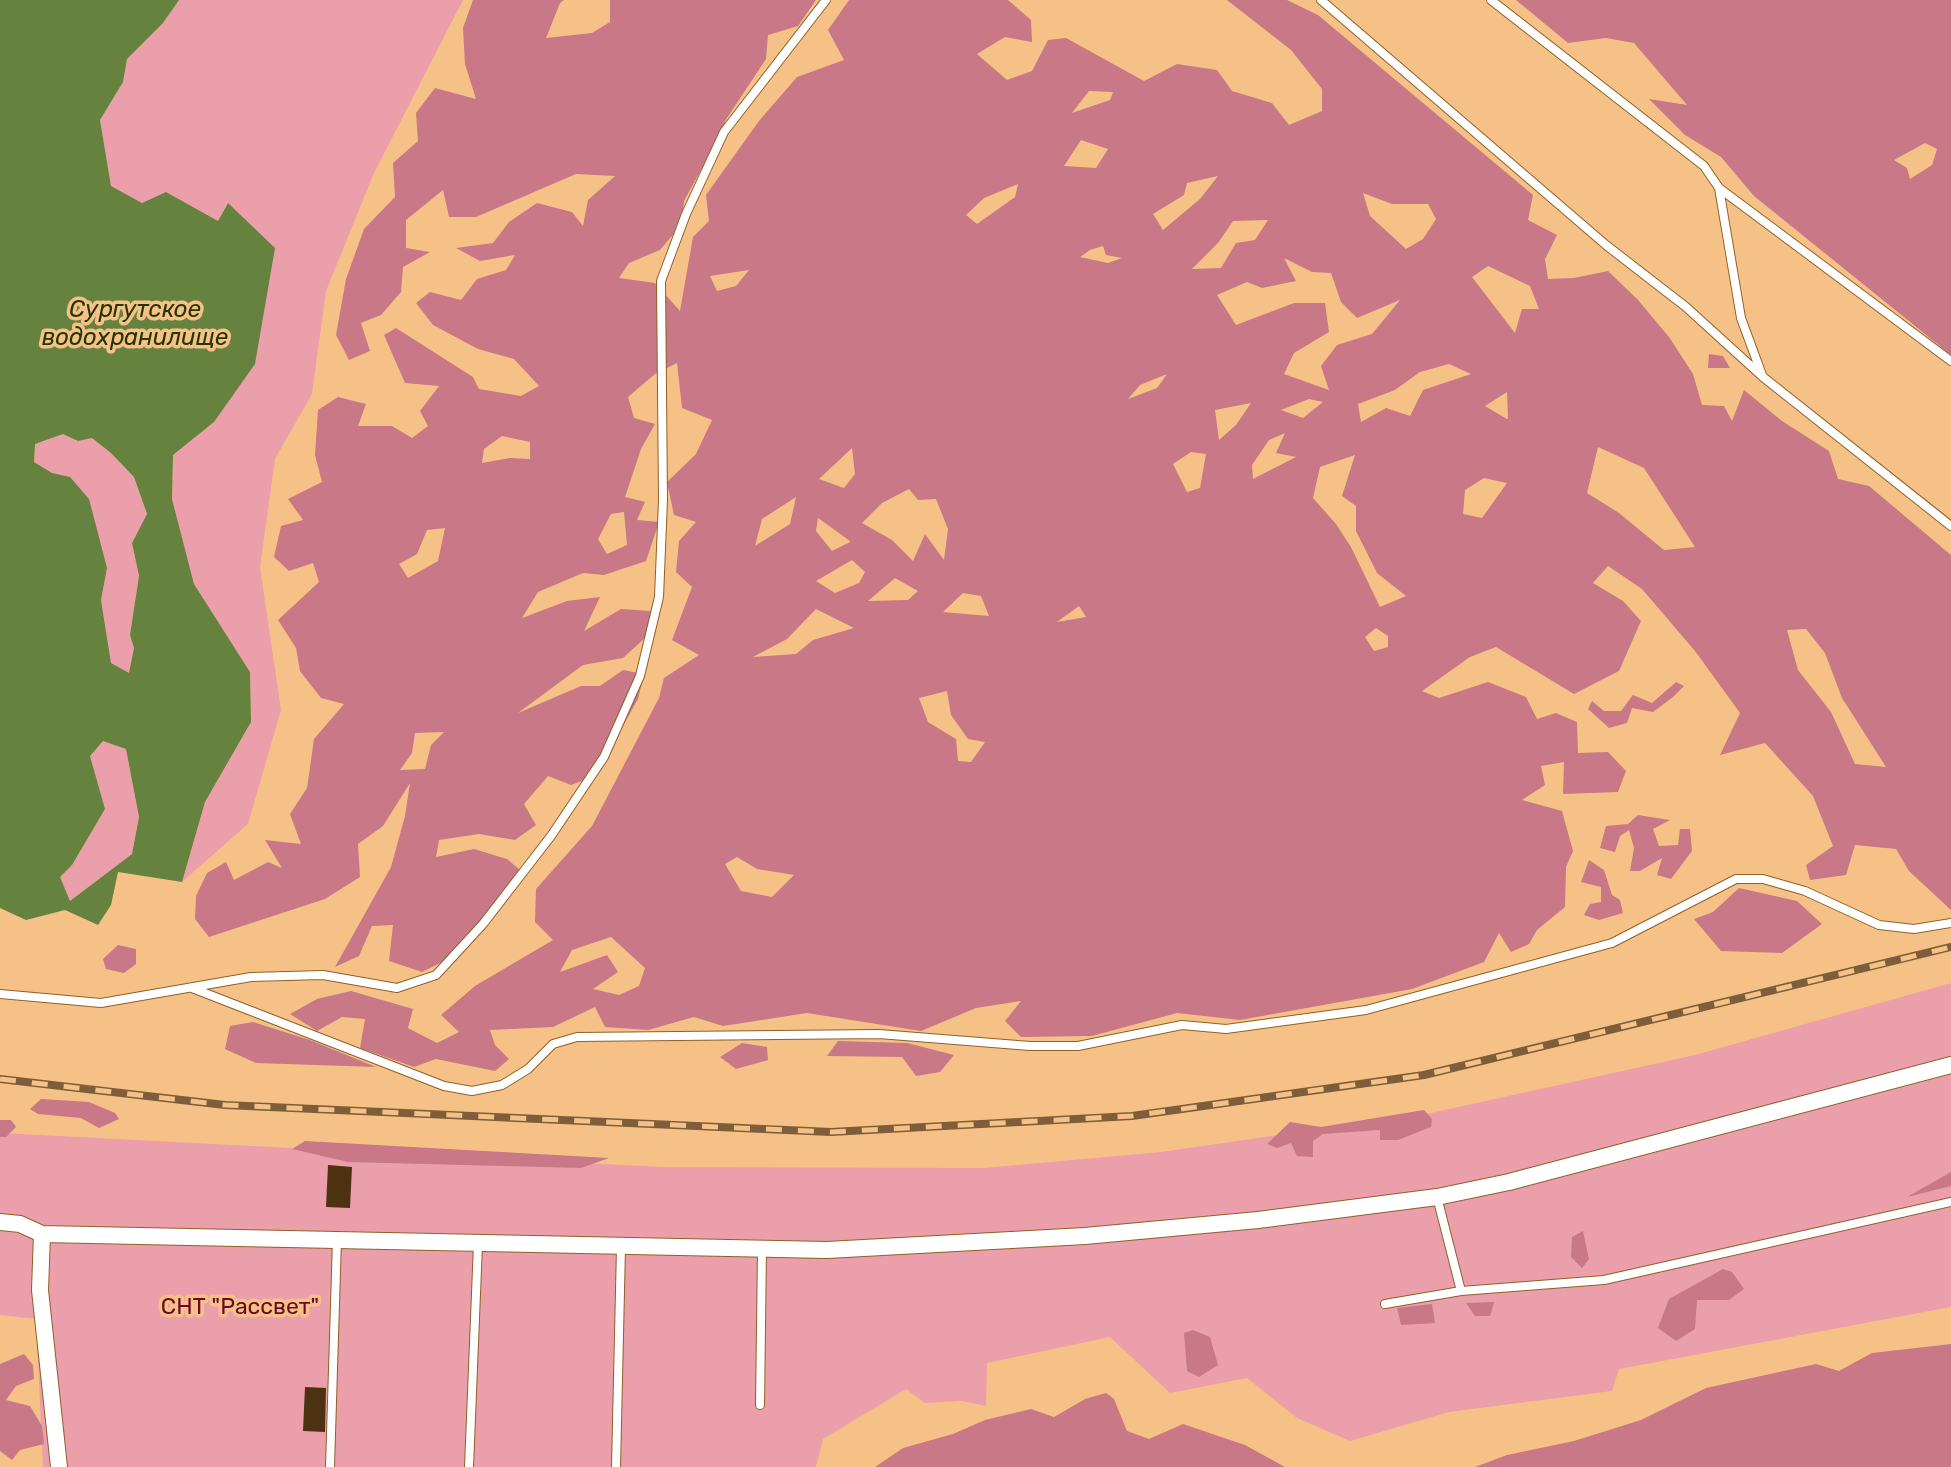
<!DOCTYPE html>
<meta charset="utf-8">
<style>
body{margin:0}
canvas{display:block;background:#f6c186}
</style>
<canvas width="1951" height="1467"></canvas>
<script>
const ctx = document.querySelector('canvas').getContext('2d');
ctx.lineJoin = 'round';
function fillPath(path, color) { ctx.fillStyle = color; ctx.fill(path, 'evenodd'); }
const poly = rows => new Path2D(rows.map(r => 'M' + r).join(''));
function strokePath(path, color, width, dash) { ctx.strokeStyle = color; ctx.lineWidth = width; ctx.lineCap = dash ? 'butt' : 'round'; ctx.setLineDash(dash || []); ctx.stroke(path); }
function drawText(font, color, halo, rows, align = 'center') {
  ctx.font = font + ' Rubik,sans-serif'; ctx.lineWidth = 7; ctx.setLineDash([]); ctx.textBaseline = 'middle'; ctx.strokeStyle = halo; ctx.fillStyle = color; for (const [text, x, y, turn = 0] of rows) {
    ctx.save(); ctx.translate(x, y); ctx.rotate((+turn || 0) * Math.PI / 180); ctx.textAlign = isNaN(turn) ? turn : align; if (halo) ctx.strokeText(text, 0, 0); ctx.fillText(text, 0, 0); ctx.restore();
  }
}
const green = poly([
 [179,0,463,0,374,173,326,291,312,394,275,459,260,567,281,710,248,824,182,882,205,802,251,722,250,672,194,584,172,499,173,455,214,422,227,203,218,221,166,192,142,203,111,186,100,120,123,82,127,59,163,23],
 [63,434,78,441,92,438,111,453,134,477,147,515,132,543,139,576,130,635,134,648,129,674,111,663,101,600,107,568,70,477,52,474,34,462,35,444],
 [103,741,126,749,139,817,132,854,70,901,60,877,72,865,105,809,90,756],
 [1951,983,1951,1307,1619,1369,1612,1391,1449,1412,1350,1441,1297,1418,1247,1378,1170,1393,1110,1337,987,1363,986,1406,962,1401,925,1403,906,1389,823,1439,816,1467,43,1467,36,1319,0,1315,0,1133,662,1167,984,1168,1161,1152,1431,1113,1695,1055]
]);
const forest = poly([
 [473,0,564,0,560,3,546,38,592,33,610,22,610,0,816,0,798,26,768,35,766,59,725,121,722,146,710,153,684,201,682,224,660,250,629,263,619,278,655,283,680,311,693,237,709,221,706,195,759,121,797,77,844,60,828,30,849,0,1008,0,1031,20,1032,42,1005,37,977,54,1007,80,1032,71,1048,40,1066,38,1144,81,1177,64,1217,70,1232,91,1272,103,1289,125,1322,111,1322,89,1291,50,1227,0,1287,0,1318,15,1533,195,1528,220,1557,235,1545,259,1548,279,1574,278,1608,271,1638,300,1669,337,1693,374,1702,405,1724,406,1732,421,1744,390,1782,421,1829,451,1838,479,1869,486,1951,555,1951,910,1909,871,1896,849,1855,845,1846,875,1810,880,1806,865,1833,846,1813,796,1765,743,1720,755,1740,713,1695,651,1642,589,1608,566,1593,583,1623,601,1641,621,1619,671,1574,694,1496,647,1470,657,1422,691,1439,698,1488,682,1526,697,1537,719,1556,713,1577,722,1578,753,1608,752,1626,771,1618,792,1563,794,1564,762,1541,766,1545,785,1522,800,1562,811,1573,851,1566,867,1565,907,1537,930,1529,944,1511,952,1499,933,1484,962,1412,989,1240,1020,1177,1013,1092,1036,1021,1037,1005,1021,1021,1001,976,1008,921,1031,807,1013,723,1026,694,1017,648,1030,605,1027,595,1007,553,1027,490,1030,495,1045,509,1059,495,1071,436,1059,414,1067,360,1048,365,1019,342,1017,317,1031,290,1014,317,999,351,991,413,1009,408,1028,437,1043,459,1032,441,1015,475,986,553,940,535,922,536,889,592,826,659,698,664,678,699,655,672,640,692,587,676,572,679,541,696,522,674,515,667,482,696,454,712,420,682,408,677,363,655,374,628,397,634,418,655,424,641,449,625,497,645,502,637,520,659,522,646,561,604,575,583,573,538,592,522,618,567,601,600,597,584,631,621,609,651,611,657,627,623,658,583,665,518,713,581,686,600,686,623,670,644,674,638,699,595,776,571,785,548,776,524,804,536,825,515,840,479,834,439,840,436,857,474,849,507,859,520,870,454,956,422,972,389,961,393,925,372,926,359,956,335,967,391,867,405,816,410,783,383,826,358,844,360,877,325,899,209,937,195,919,196,896,207,873,226,862,234,880,268,862,282,868,265,840,301,844,290,814,307,788,314,739,344,704,321,698,300,671,296,648,278,620,319,582,313,563,289,571,274,557,281,526,303,520,288,499,322,482,315,455,318,410,338,397,366,404,358,426,392,426,412,438,428,426,420,411,439,386,405,383,384,335,396,328,473,377,479,389,521,396,539,386,514,359,478,349,433,325,416,303,430,292,461,300,477,279,506,270,515,255,480,261,456,248,493,243,509,222,537,203,572,212,583,226,588,200,615,176,576,174,476,217,449,217,443,190,406,220,406,248,430,252,403,267,401,292,381,315,361,323,370,351,349,360,336,335,346,279,364,229,395,197,393,163,418,141,416,113,435,88,476,99,465,64,463,28],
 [1089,91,1113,92,1110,100,1072,113],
 [1081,140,1108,149,1096,168,1064,166],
 [1218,176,1200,199,1163,230,1153,214,1184,195,1187,183],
 [1018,184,1015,197,977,224,966,215,984,198],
 [1363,193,1392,204,1428,204,1436,219,1423,239,1406,249,1370,216],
 [1268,220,1255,240,1236,243,1221,268,1192,269,1218,243,1233,221],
 [1103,246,1106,255,1122,258,1108,263,1080,257,1090,250],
 [1284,258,1312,272,1331,273,1341,302,1357,318,1400,300,1372,334,1337,345,1321,366,1329,390,1284,374,1294,353,1329,332,1325,303,1294,303,1236,325,1217,295,1247,282,1262,288,1296,281],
 [1488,266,1530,286,1539,309,1522,309,1515,333,1472,277],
 [749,270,736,286,717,291,710,276],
 [1449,364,1471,374,1423,390,1410,416,1386,408,1361,422,1358,404,1395,390,1420,372],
 [1167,374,1157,388,1128,399,1140,385],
 [1507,392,1508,418,1507,419,1485,406],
 [1309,399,1323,402,1303,418,1281,410],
 [1251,403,1236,425,1219,440,1215,410],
 [1285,433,1276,453,1296,457,1253,479,1252,465,1269,440],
 [502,436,530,442,530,459,510,458,482,463,484,449],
 [1598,447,1644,468,1695,547,1664,550,1619,513,1587,493],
 [852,448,855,474,844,488,819,479],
 [1191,452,1206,454,1200,488,1187,492,1173,464],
 [1355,455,1342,496,1356,506,1356,531,1377,573,1406,596,1380,607,1351,547,1336,524,1313,498,1320,467],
 [1484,478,1507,483,1482,518,1463,514,1465,490],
 [909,489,918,500,936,499,948,529,944,560,925,534,913,561,892,540,862,523,882,503],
 [796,497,790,524,755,546,762,519],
 [624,512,627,545,607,554,598,539,611,514],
 [818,518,850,541,850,542,832,551,816,531],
 [445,528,438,561,408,578,399,564,417,554,427,530],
 [852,560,865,572,859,583,835,593,816,581],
 [895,578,918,591,908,600,868,601],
 [963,593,981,596,989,616,943,612],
 [1079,606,1086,617,1057,622],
 [816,609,854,628,813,640,796,654,753,657,787,639],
 [1376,628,1388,636,1388,647,1374,651,1365,637],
 [1806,629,1825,653,1842,698,1886,767,1855,764,1831,712,1798,670,1787,630],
 [947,691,951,715,968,739,985,742,971,762,958,761,956,739,928,722,919,698],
 [444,732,431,745,425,769,400,770,412,753,415,733],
 [737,857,757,869,794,875,772,897,741,891,725,864],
 [611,937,645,968,639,986,619,995,593,989,618,972,607,955,560,972,572,950],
 [1516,0,1951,0,1951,355,1754,196,1721,157,1685,135,1649,99,1687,105,1634,43,1606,38,1568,43],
 [1925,143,1937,149,1932,165,1910,179,1907,168,1894,160],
 [1709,354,1723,356,1730,368,1708,368],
 [1676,682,1684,686,1673,697,1653,712,1632,708,1627,723,1609,728,1588,709,1592,701,1604,711,1621,711,1633,695,1652,703],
 [1638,815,1670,820,1653,829,1659,846,1678,845,1680,829,1690,829,1692,851,1671,879,1657,875,1662,858,1640,871,1630,871,1634,848,1629,830,1620,836,1615,852,1600,848,1606,826,1628,824],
 [1589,860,1604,870,1612,895,1620,900,1623,913,1599,920,1584,915,1590,904,1601,902,1601,887,1581,882],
 [1739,888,1797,901,1822,924,1782,953,1721,951,1694,919,1713,912],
 [118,945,136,949,136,964,124,973,106,969,103,959],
 [253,1022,310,1040,376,1067,256,1063,225,1049,230,1026],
 [838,1041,907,1043,954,1055,940,1072,916,1076,902,1057,827,1056],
 [742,1043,767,1047,768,1060,736,1069,720,1057],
 [41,1099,89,1102,115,1113,119,1119,99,1128,81,1118,38,1114,30,1109],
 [1424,1110,1432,1119,1431,1127,1398,1140,1380,1140,1380,1130,1323,1134,1313,1141,1313,1157,1297,1156,1291,1143,1277,1148,1267,1144,1290,1122,1321,1127],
 [0,1120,11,1120,16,1127,6,1137,0,1137],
 [305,1141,609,1158,581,1168,348,1162,292,1149],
 [1951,1172,1951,1186,1907,1197],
 [1583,1231,1589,1259,1582,1268,1571,1257,1572,1237],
 [1723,1269,1732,1272,1744,1289,1729,1300,1697,1300,1695,1329,1676,1341,1658,1328,1669,1299],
 [1494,1302,1490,1316,1475,1316,1466,1303],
 [1432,1304,1435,1323,1401,1325,1397,1308],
 [1193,1330,1210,1337,1218,1365,1199,1377,1187,1371,1184,1333],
 [1951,1344,1951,1467,1475,1467,1507,1455,1574,1441,1641,1420,1706,1388,1816,1364,1839,1371,1872,1353],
 [24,1354,33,1365,34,1379,16,1386,6,1400,30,1406,42,1426,44,1444,20,1450,12,1460,0,1451,0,1364],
 [1106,1393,1114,1399,1127,1431,1149,1439,1183,1424,1245,1445,1285,1467,875,1467,903,1448,953,1434,985,1420,1031,1409,1054,1417,1085,1399]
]);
const water = poly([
 [0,0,179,0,163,23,127,59,123,82,100,120,111,186,142,203,166,192,218,221,228,203,275,248,255,364,214,422,173,455,172,499,194,584,250,672,251,722,205,802,182,882,118,872,111,905,98,925,65,910,26,920,0,908],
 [63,434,78,441,92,438,111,453,134,477,147,514,132,543,139,576,130,635,134,648,129,673,111,663,101,600,107,568,89,499,70,477,52,473,34,462,35,444],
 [103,741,126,749,139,817,132,854,70,901,60,877,72,865,105,809,90,756]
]);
const building = poly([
 [328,1165,352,1167,350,1208,326,1207],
 [305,1387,326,1388,325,1432,303,1431]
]);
const service = poly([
 [1321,0,1606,245,1686,307,1763,377,1951,526],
 [1491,0,1704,166,1719,188,1951,361],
 [1719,188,1741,318,1762,375],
 [192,988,444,1086,472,1091,502,1085,528,1069,553,1044,577,1037,879,1034,1030,1046,1078,1046,1182,1025,1226,1029,1366,1010,1612,943,1736,879,1763,879,1805,891,1879,925,1914,929,1951,923],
 [0,994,101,1003,251,977,323,975,397,988,436,975,483,924,551,836,604,757,640,676,659,597,663,500,661,281,686,214,724,132,826,0],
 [1437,1197,1461,1291],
 [1385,1304,1461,1291,1604,1280,1951,1202],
 [760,1405,762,1249],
 [330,1467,337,1239],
 [469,1467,478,1244],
 [616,1467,621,1247]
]);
const minor = poly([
 [0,1222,20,1224,42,1234,827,1250,1085,1236,1258,1220,1437,1197,1509,1182,1951,1065],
 [42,1234,40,1290,59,1467]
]);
const rail = poly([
 [0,1079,225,1105,831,1132,1132,1116,1424,1075,1951,947]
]);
const parkNames = [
 ["СНТ \"Рассвет\"",240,1307]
];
const waterNames = [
 ["Сургутское",135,310],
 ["водохранилище",135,338]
];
fillPath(green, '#eb9fab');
fillPath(forest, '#c87887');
fillPath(water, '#65823f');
fillPath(building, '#4c3211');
strokePath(service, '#906025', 10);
strokePath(minor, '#906025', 18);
strokePath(service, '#fff', 8);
strokePath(minor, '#fff', 16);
strokePath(rail, '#7d5d3a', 8);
strokePath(rail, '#f6c186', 5, [16]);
drawText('23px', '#6b072a', '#f6c186', parkNames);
drawText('italic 24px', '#243703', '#f6c186', waterNames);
</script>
